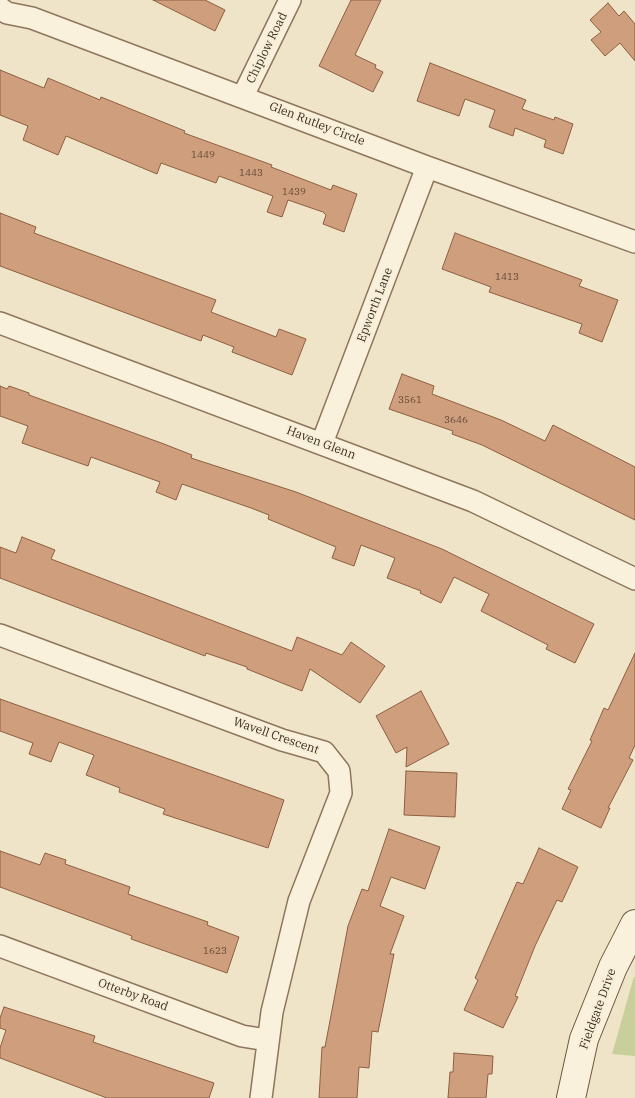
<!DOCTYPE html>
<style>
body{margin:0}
canvas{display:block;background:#f0e4c8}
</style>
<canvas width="635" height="1098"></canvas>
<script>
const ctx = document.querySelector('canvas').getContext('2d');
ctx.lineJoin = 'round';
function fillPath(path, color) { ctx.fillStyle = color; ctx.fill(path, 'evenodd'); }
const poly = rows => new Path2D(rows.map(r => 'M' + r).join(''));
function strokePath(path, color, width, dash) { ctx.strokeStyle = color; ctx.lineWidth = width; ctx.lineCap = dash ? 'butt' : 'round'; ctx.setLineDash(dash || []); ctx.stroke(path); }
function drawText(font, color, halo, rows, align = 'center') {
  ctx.font = font + ' "IBM Plex Serif",serif'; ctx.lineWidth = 4; ctx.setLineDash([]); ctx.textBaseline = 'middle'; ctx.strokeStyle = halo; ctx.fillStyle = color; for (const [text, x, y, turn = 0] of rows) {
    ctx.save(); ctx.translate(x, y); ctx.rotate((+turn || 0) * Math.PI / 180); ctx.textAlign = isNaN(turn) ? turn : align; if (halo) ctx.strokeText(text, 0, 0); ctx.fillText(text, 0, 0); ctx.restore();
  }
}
const green = poly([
 [635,976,635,1056,612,1054,633,980]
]);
const building = poly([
 [153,0,205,0,225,10,215,31,153,0],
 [351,0,381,0,355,55,376,65,375,68,383,72,373,92,319,66,351,0],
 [608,3,619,16,624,11,635,24,635,61,620,43,605,56,591,40,601,32,590,20,608,3],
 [430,63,526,100,522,109,554,120,555,117,573,124,563,154,544,147,546,140,515,128,513,136,489,127,495,110,465,99,459,116,417,101,430,63],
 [0,70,44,88,48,78,100,100,101,97,185,131,184,133,272,165,271,167,331,190,333,185,357,194,344,232,323,224,326,215,323,212,288,200,282,217,267,212,273,196,219,176,216,183,161,163,157,174,66,136,58,155,23,140,28,126,0,115,0,70],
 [0,213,36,227,34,233,216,300,211,312,276,337,279,329,306,339,292,375,232,352,234,347,203,335,201,341,0,266,0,213],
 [455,233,582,280,579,286,618,300,602,342,579,333,582,324,489,292,491,287,442,269,455,233],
 [402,374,434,386,432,394,501,420,545,441,553,425,635,467,635,520,482,445,452,434,453,431,389,409,402,374],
 [0,386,7,389,9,386,29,393,29,395,164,444,192,455,191,458,296,492,442,549,594,624,575,663,546,649,548,645,481,611,489,594,454,577,441,603,420,593,421,591,387,578,395,558,361,545,354,566,332,558,336,547,268,519,269,515,251,508,182,484,176,500,156,492,160,482,91,457,88,466,22,443,28,426,0,416,0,386],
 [22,537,55,550,51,559,292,651,297,637,342,655,351,642,385,666,360,703,310,669,302,691,247,669,247,667,206,653,205,656,0,578,0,547,16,553,22,537],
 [635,653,635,745,629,758,633,760,608,808,610,808,601,828,562,809,571,790,568,789,592,741,590,740,604,708,608,710,635,653],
 [421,691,449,744,406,767,407,747,396,753,376,716,421,691],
 [0,699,284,800,268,848,163,814,165,809,119,792,120,788,86,775,94,755,59,742,51,762,29,754,33,743,0,731,0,699],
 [406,771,457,773,455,817,404,815,406,771],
 [389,829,440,847,425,889,391,877,380,906,404,916,390,954,394,954,378,1032,372,1031,369,1068,359,1067,357,1098,319,1098,322,1047,325,1047,348,926,362,889,368,891,389,829],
 [539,848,578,867,562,902,557,900,535,946,515,996,518,997,503,1028,464,1010,478,980,475,978,517,882,523,884,539,848],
 [0,851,40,865,45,853,66,860,65,864,130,887,128,894,208,922,207,925,239,937,227,973,131,939,132,936,0,887,0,851],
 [4,1007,95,1036,93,1042,214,1083,209,1098,107,1098,0,1058,0,1048,6,1030,0,1028,0,1018,4,1007],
 [454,1053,493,1056,492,1074,488,1074,486,1098,448,1098,450,1072,453,1072,454,1053]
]);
const street = poly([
 [0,8,7,13,32,18,427,167,635,242],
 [243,96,290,0],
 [0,323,473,501,635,579],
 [322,443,427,167],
 [0,635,282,740,324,752,339,771,341,793,299,901,272,1012,261,1098],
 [0,946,242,1036,267,1040]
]);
const secondary = poly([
 [571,1098,584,1039,613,967,635,924]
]);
const numberNames = [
 ["1449",203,155],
 ["1443",251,173],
 ["1439",294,192],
 ["1413",507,277],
 ["3561",410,400],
 ["3646",456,420],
 ["1623",215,951]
];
const streetNames = [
 ["Chiplow Road",267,48,-64],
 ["Glen Rutley Circle",317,124,21],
 ["Epworth Lane",375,305,-69],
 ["Haven Glenn",321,443,21],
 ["Wavell Crescent",276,736,19],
 ["Otterby Road",133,995,20],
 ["Fieldgate Drive",598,1009,-70]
];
fillPath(green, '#c9cf9b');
fillPath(building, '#cf9f7d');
strokePath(building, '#8d5f41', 1);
strokePath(street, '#8d765c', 24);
strokePath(secondary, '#6f573f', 30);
strokePath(street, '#faf1dc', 21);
strokePath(secondary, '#faf1dc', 28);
drawText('10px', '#624a37', null, numberNames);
drawText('12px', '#3d2e20', '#f7eed8', streetNames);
</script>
